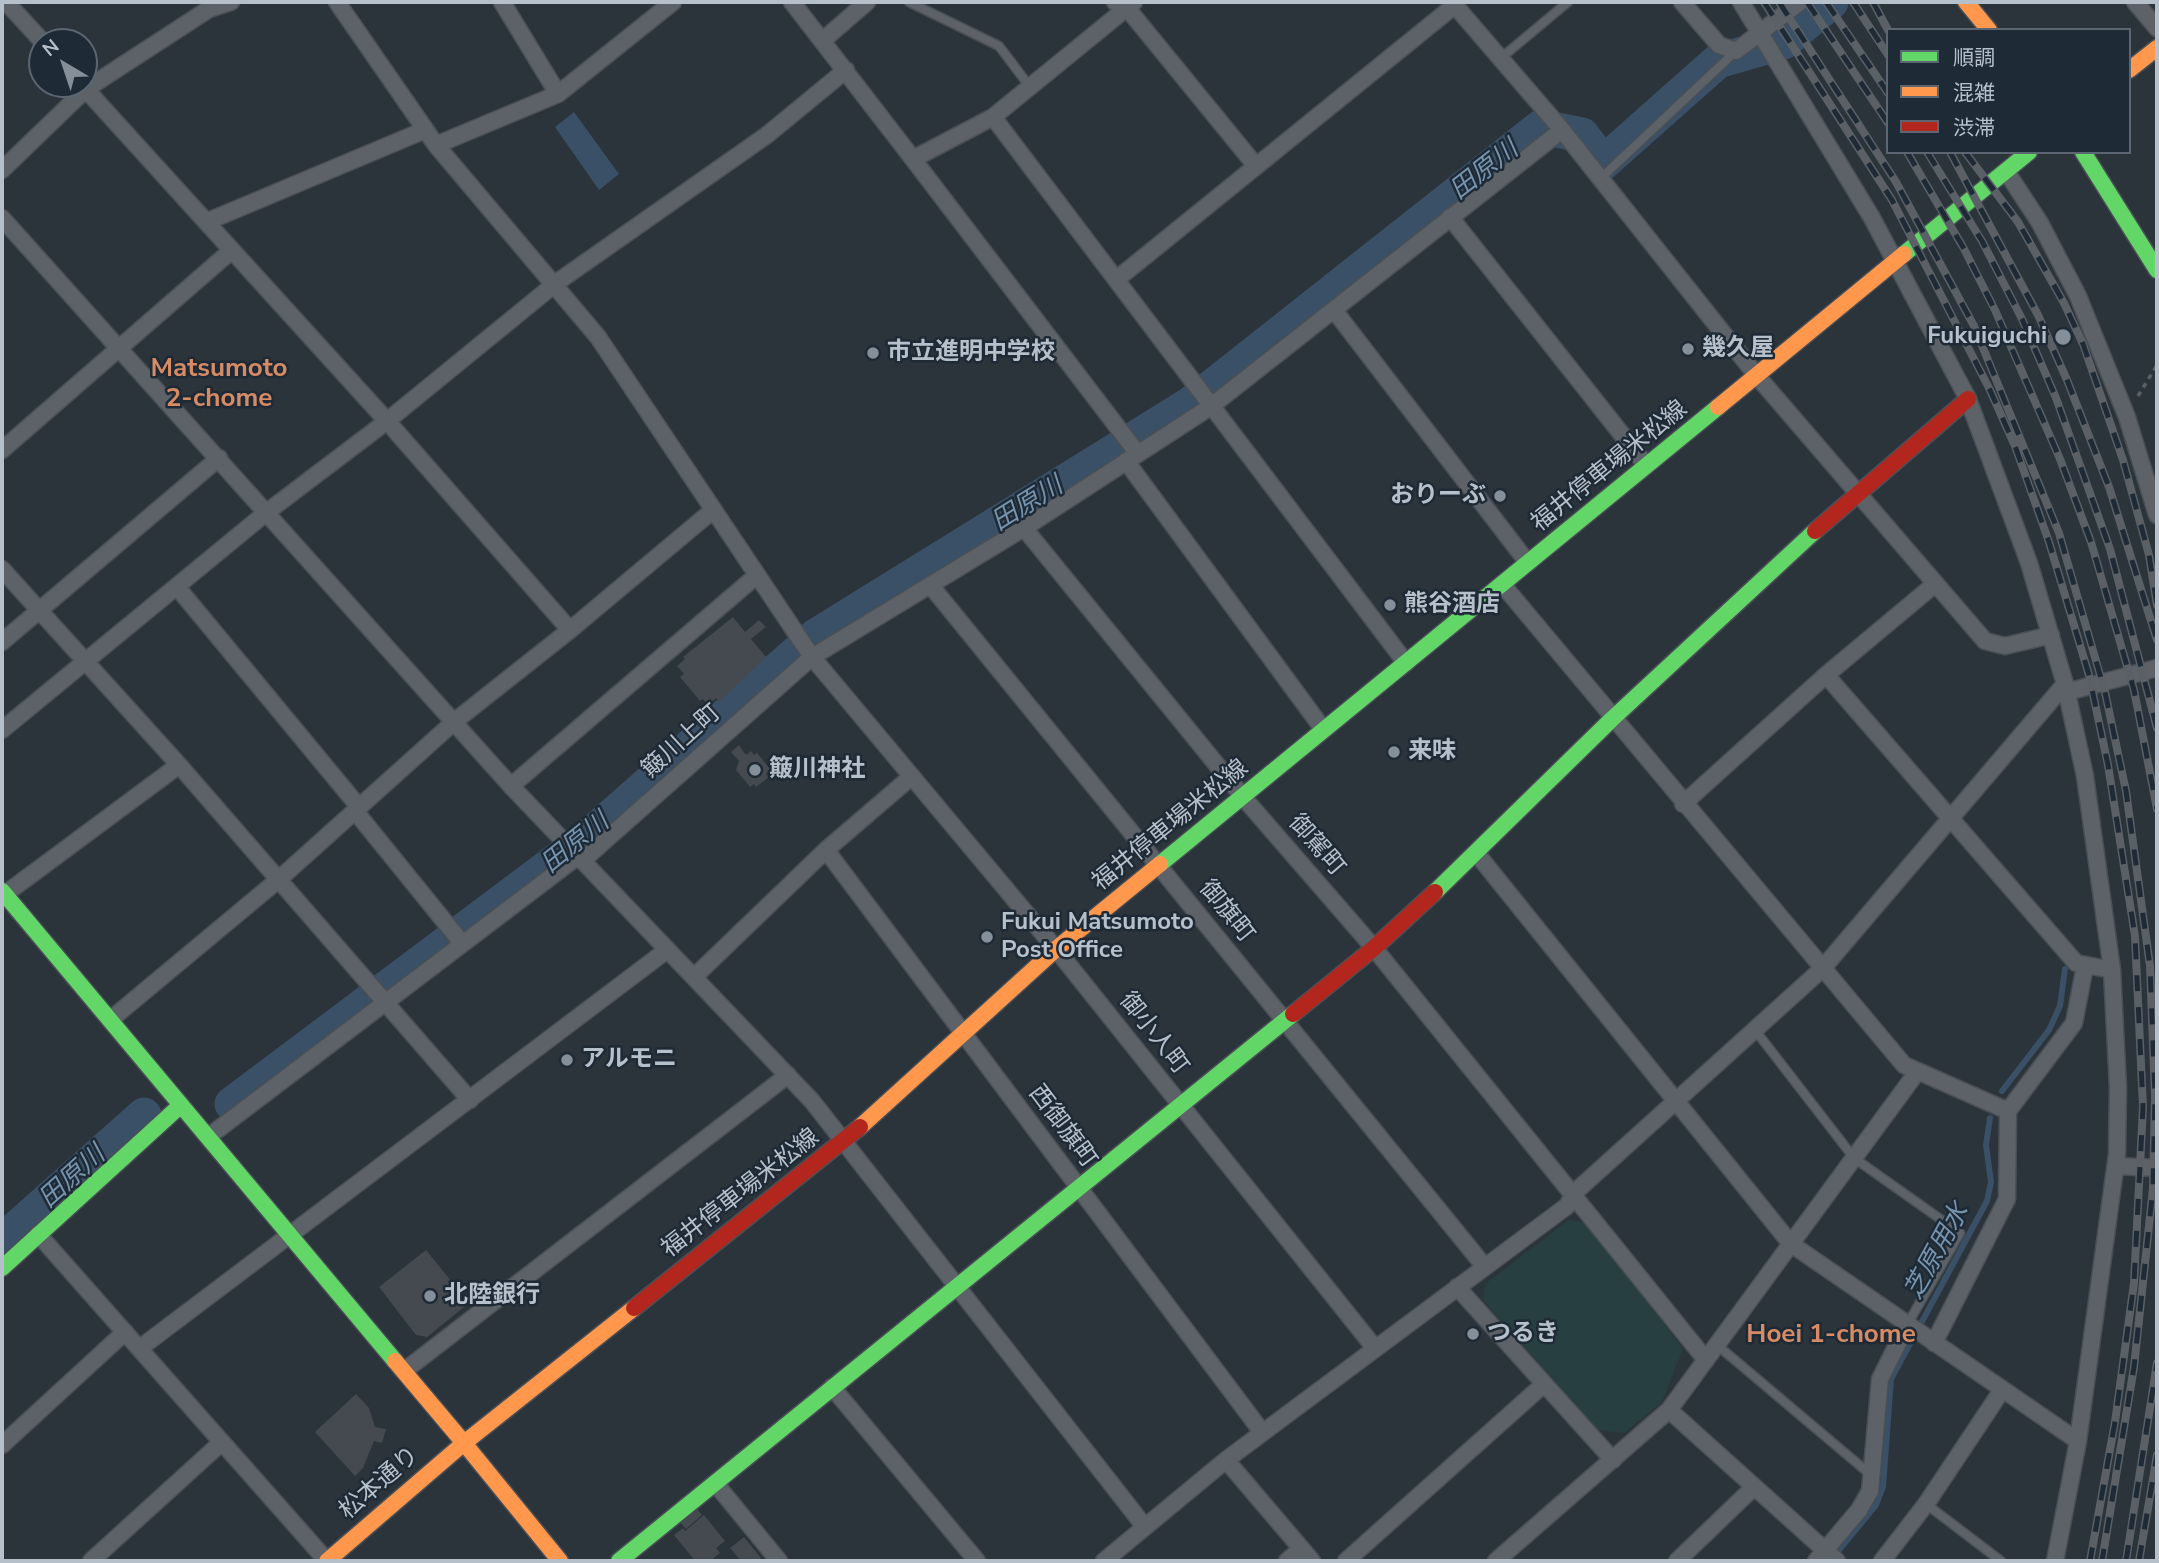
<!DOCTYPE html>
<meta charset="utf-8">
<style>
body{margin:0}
#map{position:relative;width:2159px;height:1563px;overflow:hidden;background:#2b333b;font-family:"Nunito Sans","Noto Sans JP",sans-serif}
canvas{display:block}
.frame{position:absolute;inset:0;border:4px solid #b6c0cb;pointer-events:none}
.legend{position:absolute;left:1886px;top:28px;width:245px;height:126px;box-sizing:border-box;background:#1e2a36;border:2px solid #5b6672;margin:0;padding:9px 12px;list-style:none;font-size:21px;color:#b6c0cb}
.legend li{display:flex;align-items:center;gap:14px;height:35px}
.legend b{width:35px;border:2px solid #5b6672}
.north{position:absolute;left:28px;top:28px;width:70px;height:70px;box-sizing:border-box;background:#1e2a36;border:2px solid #5b6672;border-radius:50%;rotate:321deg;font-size:19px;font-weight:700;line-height:28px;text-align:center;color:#b6c0cb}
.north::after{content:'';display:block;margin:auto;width:24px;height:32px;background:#858f99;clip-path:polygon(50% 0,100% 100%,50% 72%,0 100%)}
</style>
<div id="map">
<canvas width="2159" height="1563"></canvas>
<div class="frame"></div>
<ul class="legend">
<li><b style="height:9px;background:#63d668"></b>順調</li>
<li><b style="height:9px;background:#ff974d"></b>混雑</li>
<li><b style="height:9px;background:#b3261e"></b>渋滞</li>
</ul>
<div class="north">N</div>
</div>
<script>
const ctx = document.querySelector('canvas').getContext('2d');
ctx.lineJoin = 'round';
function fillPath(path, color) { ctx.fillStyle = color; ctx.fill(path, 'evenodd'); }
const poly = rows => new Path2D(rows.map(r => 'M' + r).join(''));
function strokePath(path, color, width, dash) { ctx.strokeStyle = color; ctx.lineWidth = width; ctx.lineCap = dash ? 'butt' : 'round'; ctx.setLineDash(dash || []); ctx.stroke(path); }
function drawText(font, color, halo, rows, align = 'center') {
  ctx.font = font + ' "Nunito Sans","Noto Sans JP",sans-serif'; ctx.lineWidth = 5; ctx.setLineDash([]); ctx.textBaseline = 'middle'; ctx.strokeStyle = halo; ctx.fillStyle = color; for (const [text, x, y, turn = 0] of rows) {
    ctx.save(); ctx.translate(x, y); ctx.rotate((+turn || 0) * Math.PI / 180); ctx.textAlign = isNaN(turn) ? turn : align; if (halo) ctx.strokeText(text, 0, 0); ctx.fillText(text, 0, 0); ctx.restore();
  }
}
const green = poly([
 [1569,1220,1588,1223,1683,1349,1662,1402,1624,1433,1598,1430,1483,1300,1485,1284]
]);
const water = poly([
 [574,112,619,174,599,190,555,127]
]);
const stream = poly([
 [2002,1091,2049,1030,2060,1006,2065,969],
 [1839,1550,1876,1505,1883,1487,1891,1379,1987,1201,1991,1182,1986,1145,1990,1118]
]);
const river = poly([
 [232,1104,588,837,816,636,1189,405,1541,127,1582,135,1603,163,1718,61,1784,42,1831,2],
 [2,1241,144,1115]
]);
const building = poly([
 [733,617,745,632,759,620,766,627,751,639,766,657,719,702,716,698,708,705,703,699,700,701,680,677,684,674,677,666,685,659,683,657],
 [739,745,746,755,751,751,754,755,757,753,771,770,766,774,769,777,756,787,754,784,750,787,736,770,739,761,731,752],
 [426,1250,469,1303,427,1337,416,1335,379,1287],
 [356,1394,369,1408,375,1427,386,1429,382,1443,374,1441,363,1468,355,1476,315,1432],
 [697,1509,702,1515,686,1529,680,1522],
 [704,1515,725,1541,716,1548,720,1553,710,1561,695,1561,674,1535,683,1528,685,1531],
 [744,1537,761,1558,758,1561,741,1561,730,1548]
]);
const path = poly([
 [2138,396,2157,365]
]);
const lane = poly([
 [909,2,999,46,1030,87],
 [1501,58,1568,2],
 [1601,178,1736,51],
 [1755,1030,1854,1158,1960,1233,1907,1325],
 [1717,1345,1871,1475],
 [1926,1504,2001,1561]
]);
const street = poly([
 [6,2,43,42],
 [337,2,436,145,598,337,812,657,1056,949,1374,1347],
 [502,2,558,94],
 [792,2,913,159,993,117,1134,2],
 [1115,2,1127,8,1256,166],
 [1452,2,1562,130,1757,376,1985,641,2005,646,2051,635],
 [1682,2,1719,45,1736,51,1800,2],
 [1741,2,1872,218,1968,399,2029,563,2065,684,2085,776,2112,970,2118,1088,2117,1154,2078,1441,2055,1561],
 [2135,2,2157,28],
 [822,41,867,2],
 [81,84,387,421,570,630],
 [993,117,1406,663],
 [436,145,558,94,673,2],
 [913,159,1138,454],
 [2,170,86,89,209,9,231,2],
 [2006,171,2040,223,2078,296,2127,417,2157,515],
 [1450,217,1646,465],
 [2,218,511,786,812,1101,1145,1527],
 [206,222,425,130],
 [1117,279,1455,5],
 [1334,310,1528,563],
 [2,450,232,250],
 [1126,461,1323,729],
 [1024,528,1243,797,1374,948,1706,1360],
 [2,569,179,765,470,1100],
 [1502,584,1904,1065,2008,1111,2074,1023,2085,966],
 [931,586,1485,1267],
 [177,587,359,807],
 [2,642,219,458],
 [1826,675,2076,963,2112,970],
 [2067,692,2157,668],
 [2,730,267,512,387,421,556,283,767,135,846,70],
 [511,786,756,576],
 [1683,804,1826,675,1935,584],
 [355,811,462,943],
 [826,850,1262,1432],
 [1477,854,1791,1244,2078,1441],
 [582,861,812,657,1024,528,1210,407,1562,130],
 [5,894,179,765],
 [694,977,826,850,911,777],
 [110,1020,278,880,455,721,570,630,712,511],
 [208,1137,577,857],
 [2116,1166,2157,1168],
 [38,1234,327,1561],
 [1457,1287,1613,1460],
 [1934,1343,2007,1199,2008,1111],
 [140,1348,667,950],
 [404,1371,788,1075],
 [832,1387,977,1561],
 [1669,1410,1837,1561],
 [2,1445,125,1332],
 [1226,1460,1312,1561],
 [715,1483,779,1561],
 [91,1561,222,1442],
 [1104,1561,1226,1460,1567,1206,1574,1193,1822,969,2065,684],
 [1287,1561,1301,1549],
 [1346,1561,1544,1384],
 [1496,1561,1669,1410,1917,1072],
 [1677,1561,1754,1487],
 [1816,1561,1859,1510,1870,1491,1880,1379,1907,1325],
 [1882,1561,1926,1504,2002,1390]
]);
const fast = poly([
 [2083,152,2157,270],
 [1904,254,2029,152],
 [1160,864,1718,407],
 [2,891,395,1361],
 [1435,892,1612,719,1815,531],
 [2,1268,181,1105],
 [619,1561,1293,1014]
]);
const slow = poly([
 [1966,2,1989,30],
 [2129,70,2157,48],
 [1718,407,1904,254],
 [860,1127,1056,949,1160,864],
 [327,1561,464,1443,395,1361],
 [560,1561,464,1443,634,1308]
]);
const jam = poly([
 [1815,531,1968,399],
 [1293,1014,1374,948,1435,892],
 [634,1308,860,1127]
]);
const rail = poly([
 [1764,2,1892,200,1990,390,2015,446,2049,542,2089,675,2108,765,2135,936,2143,1107,2134,1283,2115,1422,2090,1561],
 [1779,2,1896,182,1974,326,2059,533,2105,692,2126,791,2150,966,2155,1096,2153,1188,2134,1367,2102,1561],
 [1807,2,1888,123],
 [1826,2,1888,93],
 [1853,2,1888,55],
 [1873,2,1888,30],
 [1907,152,1963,247,1995,310,2060,459,2091,542,2134,690,2157,809],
 [1927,152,1982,241,2022,319,2056,398,2110,549,2157,728],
 [1950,152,2038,315,2067,380,2109,487,2157,640],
 [1965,152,2018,222,2064,303,2083,344,2123,460,2149,555,2157,605],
 [2126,1561,2157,1363],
 [2139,1561,2157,1455]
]);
const markers = [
 [2063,337,9,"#858f99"],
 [1688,349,7,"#858f99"],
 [873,353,7,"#858f99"],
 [1500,496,7,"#858f99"],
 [1390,605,7,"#858f99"],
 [1394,752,7,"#858f99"],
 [755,770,7,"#858f99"],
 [987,937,7,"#858f99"],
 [567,1060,7,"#858f99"],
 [430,1296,7,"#858f99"],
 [1473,1334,7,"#858f99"]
];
const poiNames = [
 ["Fukuiguchi",2047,337,"right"],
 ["幾久屋",1702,349],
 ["市立進明中学校",887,353],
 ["おりーぶ",1486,496,"right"],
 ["熊谷酒店",1404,605],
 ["来味",1408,752],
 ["簸川神社",769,770],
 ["Fukui Matsumoto",1001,923],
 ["Post Office",1001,951],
 ["アルモニ",581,1060],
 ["北陸銀行",444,1296],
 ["つるき",1487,1334]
];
const streetNames = [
 ["福井停車場米松線",1610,467,-39],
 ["簸川上町",682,742,-42],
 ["福井停車場米松線",1171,826,-39],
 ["御駕町",1316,846,49],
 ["御旗町",1226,912,51],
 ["御小人町",1153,1034,52],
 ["西御旗町",1062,1127,53],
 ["福井停車場米松線",741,1194,-38],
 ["松本通り",380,1484,-41]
];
const waterNames = [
 ["田原川",1485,171,-38],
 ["田原川",1028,505,-32],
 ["田原川",576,844,-39],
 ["田原川",73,1178,-42],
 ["芝原用水",1938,1252,-61]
];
const neighbourhoodNames = [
 ["Matsumoto",219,370],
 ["2-chome",219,400],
 ["Hoei 1-chome",1831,1336]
];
fillPath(green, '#283f41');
fillPath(water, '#3a5066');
strokePath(stream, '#3a5066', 6);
strokePath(river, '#3a5066', 35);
fillPath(building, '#444a50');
strokePath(lane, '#494f55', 11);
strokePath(street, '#494f55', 19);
strokePath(fast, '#494f55', 19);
strokePath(slow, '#494f55', 19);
strokePath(jam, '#494f55', 19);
strokePath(path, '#596065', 3.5, [5, 5]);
strokePath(lane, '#5c6268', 8);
strokePath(street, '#5c6268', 16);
strokePath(fast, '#63d668', 16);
strokePath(slow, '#ff974d', 16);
strokePath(jam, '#b3261e', 16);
strokePath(rail, '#5a6066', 8);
strokePath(rail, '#1e2a36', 5, [16]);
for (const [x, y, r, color] of markers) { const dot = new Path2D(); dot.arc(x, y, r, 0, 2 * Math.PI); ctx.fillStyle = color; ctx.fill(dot); strokePath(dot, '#1e2a36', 2.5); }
drawText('bold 24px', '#b6c0cb', '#1e2a36', poiNames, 'left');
drawText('24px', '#b6c0cb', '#1e2a36', streetNames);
drawText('italic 26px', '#7694ae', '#1e2a36', waterNames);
drawText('bold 26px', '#d78b65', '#1e2a36', neighbourhoodNames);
</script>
